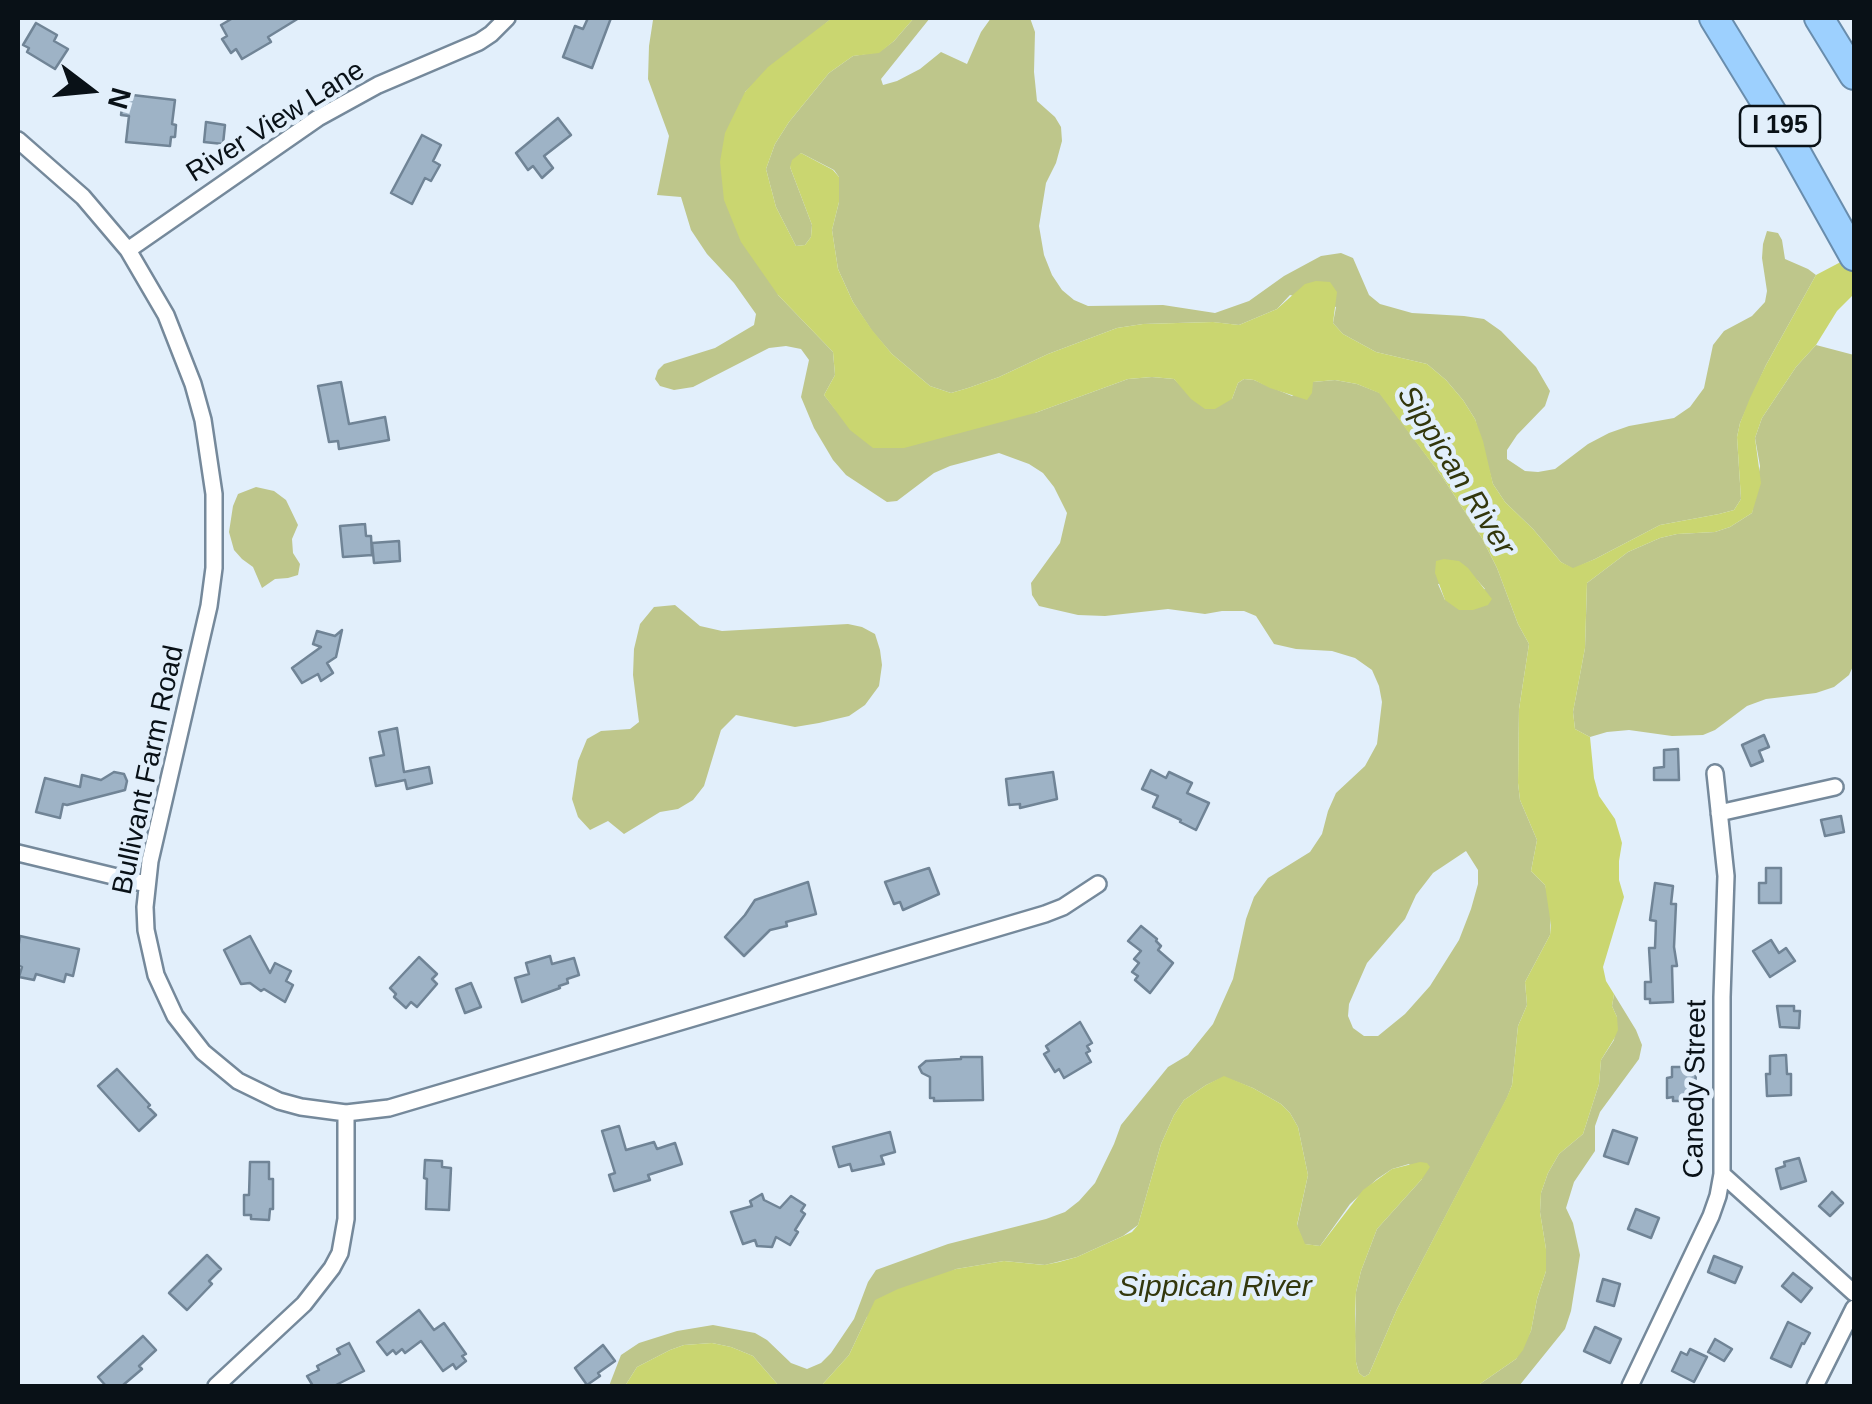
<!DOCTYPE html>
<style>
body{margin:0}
#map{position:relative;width:1872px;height:1404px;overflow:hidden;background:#e2effb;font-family:Arial,sans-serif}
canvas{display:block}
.frame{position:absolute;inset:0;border:20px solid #091117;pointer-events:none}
.north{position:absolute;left:40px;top:40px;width:100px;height:100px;-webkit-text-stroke:8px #e2effb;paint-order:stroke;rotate:106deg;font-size:28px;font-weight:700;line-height:40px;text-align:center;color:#091117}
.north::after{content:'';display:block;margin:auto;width:35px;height:45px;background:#091117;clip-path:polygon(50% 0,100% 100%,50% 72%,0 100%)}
</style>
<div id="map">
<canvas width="1872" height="1404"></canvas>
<div class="frame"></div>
<div class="north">N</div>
</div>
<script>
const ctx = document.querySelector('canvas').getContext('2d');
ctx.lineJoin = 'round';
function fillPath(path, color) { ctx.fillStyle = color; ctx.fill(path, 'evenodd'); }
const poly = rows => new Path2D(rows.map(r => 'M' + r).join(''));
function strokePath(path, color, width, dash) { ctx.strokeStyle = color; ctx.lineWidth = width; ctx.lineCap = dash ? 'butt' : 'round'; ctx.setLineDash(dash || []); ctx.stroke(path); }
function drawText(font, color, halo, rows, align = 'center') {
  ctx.font = font + ' Arial,sans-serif'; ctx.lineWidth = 9; ctx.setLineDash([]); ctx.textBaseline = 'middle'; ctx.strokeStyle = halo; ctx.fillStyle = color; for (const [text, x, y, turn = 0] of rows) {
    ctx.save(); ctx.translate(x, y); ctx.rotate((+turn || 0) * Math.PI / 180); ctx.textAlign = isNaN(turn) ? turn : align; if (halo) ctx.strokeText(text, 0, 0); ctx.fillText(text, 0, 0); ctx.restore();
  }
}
const green = poly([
 [657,18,832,18,745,92,778,295,833,352,835,375,824,395,835,409,1035,413,1128,379,1152,377,1174,379,1183,388,1232,399,1238,383,1244,379,1254,380,1292,396,1313,382,1335,380,1357,384,1380,393,1443,478,1482,538,1497,568,1518,624,1529,644,1519,709,1518,783,1520,800,1537,840,1531,871,1545,885,1548,896,1551,913,1550,935,1525,982,1527,1005,1518,1026,1512,1085,1507,1098,1397,1309,1369,1374,1364,1377,1359,1373,1356,1362,1355,1337,1356,1292,1361,1271,1377,1229,1422,1179,1409,1164,1392,1169,1377,1179,1350,1204,1320,1246,1304,1244,1297,1226,1308,1175,1298,1127,1290,1113,1281,1104,1253,1088,1224,1077,1206,1085,1184,1100,1174,1115,1161,1144,1138,1225,1123,1236,1077,1257,1045,1265,1004,1261,956,1269,867,1317,849,1355,821,1386,779,1386,753,1356,731,1347,712,1343,684,1345,670,1350,637,1367,625,1386,609,1386,621,1355,639,1343,677,1331,713,1325,755,1333,767,1340,791,1363,807,1369,821,1363,831,1353,854,1319,868,1282,876,1270,948,1244,1046,1219,1065,1212,1079,1201,1095,1183,1114,1144,1121,1125,1168,1067,1188,1055,1213,1024,1233,979,1246,919,1254,897,1268,878,1310,852,1322,834,1328,811,1336,793,1365,766,1377,744,1382,702,1379,686,1372,670,1355,658,1332,651,1296,649,1274,644,1256,616,1244,611,1222,611,1205,614,1168,609,1105,616,1078,615,1039,606,1032,595,1031,583,1060,543,1067,513,1054,487,1043,473,1029,464,999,453,950,466,934,473,897,501,887,502,846,475,833,460,814,428,801,397,809,360,801,349,786,346,769,348,693,387,674,390,660,386,655,379,658,370,664,364,715,348,754,325,756,314,734,283,707,254,691,230,681,197,657,195,669,136,648,79,649,46,653,20],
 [1477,580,1485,589,1445,600,1438,584],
 [1466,851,1478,870,1478,884,1471,909,1459,940,1430,986,1405,1014,1378,1036,1364,1036,1353,1028,1348,1016,1349,1004,1367,963,1405,919,1416,895,1433,873],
 [914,18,930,18,881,79,883,85,897,81,920,69,941,52,967,64,981,32,991,18,1030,18,1035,32,1034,72,1037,101,1055,117,1061,127,1062,141,1056,163,1046,183,1039,226,1044,255,1052,275,1062,290,1074,300,1088,306,1163,305,1215,313,1249,301,1284,276,1321,256,1341,253,1353,258,1369,295,1380,304,1412,313,1464,316,1484,319,1501,331,1536,367,1550,391,1545,406,1517,435,1507,450,1507,459,1525,471,1538,472,1555,469,1588,444,1609,433,1629,426,1674,418,1690,407,1704,388,1713,345,1724,331,1752,316,1765,302,1767,291,1762,258,1763,244,1767,231,1778,233,1782,240,1785,259,1808,269,1816,275,1766,365,1740,423,1737,437,1741,499,1734,510,1719,514,1660,525,1595,559,1573,569,1561,562,1533,529,1505,502,1493,484,1475,419,1463,400,1446,380,1427,364,1376,352,1343,334,1333,323,1336,307,1290,295,1277,309,1239,325,1212,322,1143,324,1117,328,1048,354,999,377,968,388,951,393,930,386,892,354,872,331,853,302,838,269,832,230,839,202,839,177,834,170,801,153,790,167,812,225,811,237,805,245,796,246,776,207,766,169,775,144,789,122,829,73,853,56,879,52,894,41],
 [1816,345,1854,355,1854,664,1849,675,1834,687,1816,693,1766,699,1747,706,1715,730,1703,735,1672,736,1629,730,1607,732,1590,737,1575,729,1573,712,1585,648,1587,583,1628,552,1660,538,1677,534,1715,532,1730,527,1752,513,1760,466,1755,438,1762,418,1796,367],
 [256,487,274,491,286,500,298,525,292,539,293,553,300,564,298,575,288,578,275,579,262,588,253,567,242,559,234,550,229,532,233,506,238,494],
 [675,605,700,626,722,631,848,624,862,627,875,634,880,650,882,665,879,686,865,705,849,716,819,723,795,727,736,715,721,730,704,786,693,800,678,809,660,812,624,834,608,821,590,830,578,817,572,799,578,761,587,739,601,731,630,729,639,722,633,675,634,649,640,624,654,607],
 [1614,994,1636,1030,1642,1045,1639,1059,1600,1112,1595,1126,1595,1151,1574,1182,1566,1208,1573,1223,1580,1255,1571,1311,1565,1329,1519,1386,1477,1386,1516,1359,1531,1331,1537,1299,1546,1271,1546,1249,1540,1212,1541,1193,1548,1173,1559,1154,1583,1134,1599,1084,1601,1060,1614,1040,1617,1017,1612,1006]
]);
const water = poly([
 [832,18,914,18,894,41,879,53,853,56,829,73,789,122,775,144,766,169,776,207,796,246,805,245,811,237,812,225,790,167,792,160,801,153,833,170,839,177,839,202,832,230,838,269,853,302,872,330,892,354,930,386,951,393,968,388,999,377,1048,354,1117,328,1143,324,1213,322,1239,325,1277,309,1305,284,1316,281,1330,282,1337,292,1333,323,1343,334,1376,352,1427,364,1446,380,1463,400,1475,419,1483,441,1493,484,1505,502,1533,529,1561,562,1573,568,1595,559,1660,525,1719,514,1734,510,1741,499,1737,437,1740,423,1750,398,1766,365,1816,275,1854,255,1854,294,1837,311,1816,345,1796,367,1762,418,1755,438,1761,483,1752,513,1730,527,1715,532,1677,534,1660,538,1628,552,1587,583,1585,648,1573,712,1575,729,1590,737,1594,778,1599,796,1615,819,1622,843,1619,861,1619,880,1624,897,1603,967,1606,981,1614,994,1612,1006,1617,1017,1618,1030,1614,1039,1601,1060,1599,1084,1583,1134,1559,1154,1548,1173,1541,1193,1540,1212,1546,1249,1546,1271,1537,1299,1531,1331,1523,1350,1516,1359,1477,1386,821,1386,849,1355,875,1300,898,1289,956,1269,1004,1261,1044,1265,1059,1262,1077,1257,1132,1232,1138,1225,1161,1144,1174,1115,1184,1100,1206,1085,1224,1076,1253,1088,1281,1104,1290,1113,1298,1127,1308,1175,1297,1225,1305,1244,1320,1246,1363,1190,1392,1169,1420,1162,1427,1163,1430,1167,1422,1179,1377,1229,1361,1271,1356,1292,1355,1314,1356,1362,1359,1373,1364,1377,1369,1374,1397,1309,1507,1097,1512,1085,1518,1026,1527,1005,1525,982,1550,935,1551,925,1545,885,1531,871,1537,840,1520,800,1518,783,1519,709,1529,644,1518,624,1497,568,1482,538,1443,478,1379,393,1357,384,1335,380,1313,382,1312,393,1307,400,1270,388,1254,380,1244,379,1238,383,1232,399,1215,409,1205,409,1191,399,1174,379,1152,377,1128,379,1035,413,904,448,873,448,850,430,824,395,835,375,833,352,778,295,741,242,724,200,720,162,725,133,745,92,768,67],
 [1444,559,1459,561,1468,568,1492,599,1488,605,1473,610,1459,610,1445,600,1435,573,1436,561],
 [712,1343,731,1347,753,1356,779,1386,625,1386,637,1367,670,1350,684,1345]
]);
const building = poly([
 [233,18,299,18,268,37,271,42,242,59,236,49,231,53,222,39,227,36,221,25,233,18],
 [588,18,611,18,592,68,563,57,575,26,583,29,588,18],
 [36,23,57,35,54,41,68,49,55,69,27,52,29,48,23,45,36,23],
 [124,94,175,100,172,124,176,125,175,137,171,137,170,146,126,142,129,116,121,115,124,94],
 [558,118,571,135,544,156,553,168,542,178,533,166,528,170,516,153,558,118],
 [206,122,225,125,223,144,204,142,206,122],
 [422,135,441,145,433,161,440,165,431,181,425,178,412,204,391,193,422,135],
 [341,382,349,424,385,417,389,440,339,449,338,441,329,442,318,386,341,382],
 [365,524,366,536,371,536,372,555,343,557,340,526,365,524],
 [399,541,400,561,374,563,372,543,399,541],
 [342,630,336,657,327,663,333,673,321,681,318,674,302,683,292,668,321,647,313,644,317,631,335,636,342,630],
 [397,728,404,772,429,767,432,783,407,789,405,780,376,786,370,758,384,755,379,732,397,728],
 [1764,735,1769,747,1759,751,1763,761,1751,766,1742,745,1764,735],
 [1678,749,1679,780,1654,780,1654,768,1664,767,1664,750,1678,749],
 [1151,770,1166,778,1169,772,1192,783,1187,793,1209,803,1196,830,1180,822,1181,820,1153,807,1158,796,1142,789,1151,770],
 [114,772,124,774,127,781,125,790,67,805,63,804,60,818,36,812,45,778,80,787,82,775,101,780,114,772],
 [1053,772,1057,799,1020,808,1020,804,1009,805,1006,779,1053,772],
 [1841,816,1844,832,1825,836,1821,820,1841,816],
 [929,868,939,894,903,910,900,902,894,904,885,882,929,868],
 [1766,868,1781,868,1781,903,1759,903,1759,883,1766,883,1766,868],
 [808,882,816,914,786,922,787,926,770,930,744,956,725,937,745,915,755,900,808,882],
 [1655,883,1673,886,1671,904,1676,904,1674,947,1677,966,1672,966,1673,1002,1650,1003,1650,999,1645,999,1645,982,1651,982,1649,948,1655,948,1656,921,1650,920,1655,883],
 [1141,926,1157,939,1156,941,1161,946,1158,950,1173,963,1150,993,1135,980,1138,976,1132,972,1139,963,1134,959,1141,951,1128,941,1141,926],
 [20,936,79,949,73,976,66,974,64,982,36,974,34,980,19,977,22,967,18,965,18,949,20,936],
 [250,936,270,973,275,963,291,971,286,981,293,985,285,1002,264,989,261,991,250,983,241,984,224,950,250,936],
 [1771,940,1779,953,1786,948,1795,961,1770,977,1753,951,1771,940],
 [550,956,552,964,574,958,579,975,567,979,568,983,559,986,560,988,522,1002,515,978,529,974,526,963,550,956],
 [419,957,437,974,432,979,437,984,417,1007,411,1002,406,1008,394,997,396,994,390,988,419,957],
 [471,983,481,1007,465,1013,456,989,471,983],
 [1777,1006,1794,1006,1794,1011,1800,1011,1799,1028,1780,1027,1777,1006],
 [1080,1022,1092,1043,1087,1046,1090,1051,1086,1053,1091,1062,1064,1078,1059,1069,1055,1072,1044,1054,1049,1051,1046,1046,1080,1022],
 [1786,1055,1787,1074,1791,1074,1791,1095,1767,1096,1766,1074,1770,1074,1770,1056,1786,1055],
 [961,1057,982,1057,983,1100,934,1101,934,1098,930,1098,930,1077,922,1073,919,1067,926,1061,961,1059,961,1057],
 [1672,1067,1696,1067,1695,1101,1673,1101,1673,1097,1667,1098,1667,1078,1672,1077,1672,1067],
 [117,1069,150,1105,148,1107,156,1115,139,1131,98,1086,117,1069],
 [619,1126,626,1150,654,1142,657,1149,675,1143,682,1164,648,1175,650,1180,614,1191,609,1175,615,1173,602,1131,619,1126],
 [1613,1130,1637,1138,1628,1164,1604,1156,1613,1130],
 [890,1132,895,1152,881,1156,884,1164,852,1171,850,1164,839,1167,833,1147,890,1132],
 [1799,1158,1806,1181,1781,1189,1776,1169,1785,1166,1784,1162,1799,1158],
 [425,1160,442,1161,442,1167,451,1168,449,1210,426,1209,427,1179,424,1178,425,1160],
 [250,1162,269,1162,269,1179,273,1179,273,1209,270,1209,269,1220,251,1219,251,1215,244,1215,244,1195,249,1195,250,1162],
 [1832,1192,1843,1203,1830,1216,1819,1206,1832,1192],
 [762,1194,764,1200,780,1208,791,1196,805,1205,801,1211,805,1214,795,1230,798,1232,790,1245,776,1237,772,1247,757,1246,755,1240,743,1244,731,1212,752,1206,750,1201,762,1194],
 [1636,1209,1659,1218,1651,1238,1628,1229,1636,1209],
 [207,1255,221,1269,209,1281,212,1284,187,1310,169,1293,207,1255],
 [1714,1256,1742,1267,1735,1283,1708,1272,1714,1256],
 [1793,1273,1812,1288,1801,1302,1782,1286,1793,1273],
 [1603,1279,1620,1284,1614,1306,1597,1301,1603,1279],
 [419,1310,434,1330,444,1323,466,1354,462,1356,466,1361,456,1369,453,1364,443,1371,421,1341,405,1353,402,1349,396,1354,393,1350,387,1355,377,1342,419,1310],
 [1788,1322,1810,1333,1804,1344,1802,1343,1791,1367,1771,1358,1788,1322],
 [1595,1327,1621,1339,1610,1363,1584,1351,1595,1327],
 [143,1336,156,1350,139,1366,142,1369,122,1386,106,1386,98,1377,143,1336],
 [1715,1339,1732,1349,1724,1361,1708,1352,1715,1339],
 [349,1343,364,1371,334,1386,313,1386,307,1376,319,1370,317,1366,340,1354,337,1349,349,1343],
 [603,1345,615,1361,598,1373,600,1376,587,1385,575,1368,603,1345],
 [1690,1349,1707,1357,1694,1382,1672,1371,1681,1352,1687,1355,1690,1349]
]);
const street = poly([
 [18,140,83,197,128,250,166,315,193,384,203,420,214,494,214,568,209,606,150,861,145,907,146,930,156,975,175,1016,203,1052,238,1081,279,1101,301,1107,346,1113,389,1108,1045,914,1063,907,1098,884],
 [128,250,318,118,378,85,479,42,491,34,507,18],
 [1719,813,1835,787],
 [18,853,146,884],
 [1722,1174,1854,1293],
 [216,1386,304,1304,332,1268,340,1253,346,1219,346,1113],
 [1630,1386,1711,1216,1718,1196,1722,1174,1722,997,1726,876,1715,773],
 [1815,1386,1854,1308]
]);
const highway = poly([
 [1714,18,1793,147,1854,256],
 [1819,18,1854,75]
]);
const shields = [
 [1780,126,80]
];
const shieldNames = [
 ["I 195",1780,126]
];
const streetNames = [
 ["River View Lane",276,122,-32],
 ["Bullivant Farm Road",149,770,-78],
 ["Canedy Street",1696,1089,-89]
];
const waterNames = [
 ["Sippican River",1455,471,58],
 ["Sippican River",1215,1288]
];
fillPath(green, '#bec68b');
fillPath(water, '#cad670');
fillPath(building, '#9eb3c6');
strokePath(building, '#708496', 2.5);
strokePath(street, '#75899b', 20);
strokePath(highway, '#698dad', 32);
strokePath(street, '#fff', 15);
strokePath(highway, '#9dd0fe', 28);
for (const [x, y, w] of shields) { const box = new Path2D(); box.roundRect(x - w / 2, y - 20, w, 40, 8); ctx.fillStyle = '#e2effb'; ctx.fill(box); strokePath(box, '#091117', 2.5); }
drawText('bold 25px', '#091117', null, shieldNames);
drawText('28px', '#091117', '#e2effb', streetNames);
drawText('italic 30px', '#33370c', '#e2effb', waterNames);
</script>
